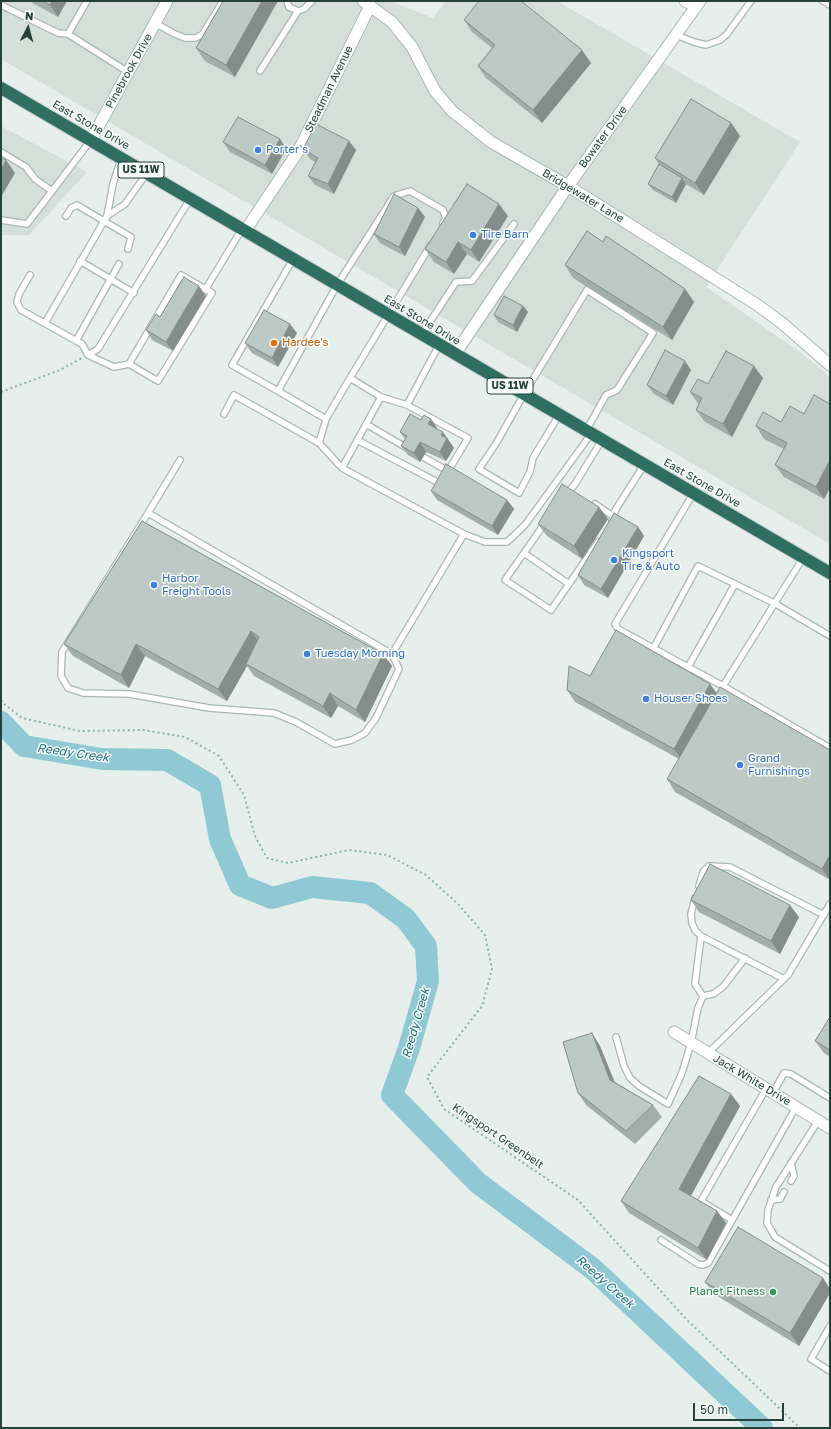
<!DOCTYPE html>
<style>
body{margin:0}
#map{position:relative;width:831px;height:1429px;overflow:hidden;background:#e6efeb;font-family:"Golos Text",sans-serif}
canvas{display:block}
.frame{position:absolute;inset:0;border:2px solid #24423a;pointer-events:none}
.north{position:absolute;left:8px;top:8px;width:40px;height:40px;-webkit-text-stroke:3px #f7fbf9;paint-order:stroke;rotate:6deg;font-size:11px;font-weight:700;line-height:16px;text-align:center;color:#24423a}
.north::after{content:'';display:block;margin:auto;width:14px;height:18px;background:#24423a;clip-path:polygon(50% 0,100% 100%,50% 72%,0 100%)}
.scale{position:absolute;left:693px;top:1403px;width:91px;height:18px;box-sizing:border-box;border:2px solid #24423a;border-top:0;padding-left:5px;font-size:12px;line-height:14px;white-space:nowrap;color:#24423a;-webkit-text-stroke:3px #f7fbf9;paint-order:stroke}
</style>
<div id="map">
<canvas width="831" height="1429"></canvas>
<div class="frame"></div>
<div class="north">N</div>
<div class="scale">50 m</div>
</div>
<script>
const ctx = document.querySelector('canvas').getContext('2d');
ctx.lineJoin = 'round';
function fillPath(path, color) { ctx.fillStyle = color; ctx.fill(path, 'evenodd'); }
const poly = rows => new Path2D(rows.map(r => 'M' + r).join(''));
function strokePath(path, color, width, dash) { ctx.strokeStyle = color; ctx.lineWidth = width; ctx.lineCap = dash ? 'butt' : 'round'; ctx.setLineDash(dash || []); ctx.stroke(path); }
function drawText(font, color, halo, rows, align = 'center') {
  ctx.font = font + ' "Golos Text",sans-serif'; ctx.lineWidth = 3; ctx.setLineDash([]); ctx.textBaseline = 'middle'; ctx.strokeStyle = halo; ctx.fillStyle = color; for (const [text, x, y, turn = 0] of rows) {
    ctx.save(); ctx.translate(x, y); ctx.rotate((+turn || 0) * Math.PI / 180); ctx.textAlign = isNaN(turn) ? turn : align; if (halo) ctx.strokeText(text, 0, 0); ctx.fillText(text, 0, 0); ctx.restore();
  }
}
const built = poly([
 [1,1,390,1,433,18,446,1,557,1,800,142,706,287,800,352,830,377,830,544,1,59],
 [1,126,87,172,29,235,1,235]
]);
const river = poly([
 [1,722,24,746,102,759,167,760,210,785,220,839,240,885,272,898,312,887,370,893,406,919,426,946,428,981,409,1048,392,1095,478,1183,593,1269,762,1428]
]);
const path = poly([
 [1,392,60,370,82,358],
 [1,700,4,704,22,718,80,731,143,730,185,737,219,756,244,795,255,836,267,858,288,863,349,850,387,855,426,875,458,904,485,935,492,969,482,1006,427,1077,444,1109,578,1200,686,1319,800,1428]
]);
const lane = poly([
 [287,1,289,7,298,11,304,9,312,1],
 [823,1,830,5],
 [1,5,58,33,68,34,87,1],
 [155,23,175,34,185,38,195,38,202,35,223,1],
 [68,34,128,72],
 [676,35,694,42,706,45,720,40,727,34,751,1],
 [260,71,298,11],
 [1,152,26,167,35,179,52,191],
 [66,216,71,208,77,205,131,237,128,249],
 [107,216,125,204,147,173],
 [1,220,27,224,91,140],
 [430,246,350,378,381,397,407,405,439,345],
 [293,259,232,365,278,391,337,285,394,196,410,191,443,210,446,219,443,223],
 [80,261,134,293],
 [30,275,19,294,17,302,21,310,82,344,88,355,114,367,129,364,158,381,212,293,181,275,129,364],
 [205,290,242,229],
 [45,323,107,216,113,184,121,159],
 [422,334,456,282,472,281,514,224],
 [76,341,119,264],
 [88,355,98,349,190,199],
 [278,391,326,419],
 [407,405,468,438,447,473],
 [224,414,234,395,319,443,326,419,350,378],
 [559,415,533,458,530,472,519,493,479,469,497,442,524,394,587,290,653,333,617,390,606,395,586,431],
 [366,424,407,448],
 [357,440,441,484],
 [319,443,342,468,464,534,392,654],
 [423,457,448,471],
 [342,468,381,397],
 [693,494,615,624,618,629,723,686,803,558],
 [566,495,575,484,602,440],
 [595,504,613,516],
 [148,513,392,654,399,669,376,718,365,733,352,740,335,744,296,722,274,713,209,708,129,694,83,693,68,688,61,676,62,652,148,513],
 [148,513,180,460],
 [612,520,616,509,644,465],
 [545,523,505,580,551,610,598,542],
 [464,534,485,542,507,542,525,525,591,434],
 [524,553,569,584],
 [653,649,698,566,774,603,830,636],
 [688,667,735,584],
 [723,686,830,748],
 [699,886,703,872,709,866,730,867,824,915],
 [695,898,691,914,692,923,695,930,701,936,784,979],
 [703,996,713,994,723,987,745,958],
 [616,1037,624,1066,630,1078,639,1086,668,1104,682,1073,691,1043,698,1008,703,996,695,984,701,936],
 [708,1053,788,975,830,904],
 [773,1093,784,1073,791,1074,830,1098],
 [818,1121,776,1187,768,1210,767,1223,775,1237,830,1271],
 [791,1181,794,1176,791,1163],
 [771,1200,780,1199,784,1192],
 [732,1220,701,1201,766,1089],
 [661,1240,698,1264,703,1265,708,1263,796,1107],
 [830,1326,811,1359,830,1371]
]);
const street = poly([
 [363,1,392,22,412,47,435,91,452,111,491,142,568,186,756,304,782,323,830,365],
 [685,1,695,6],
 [91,140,167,1],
 [245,231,299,150,370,6],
 [455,354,568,186,700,1],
 [674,1032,830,1128]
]);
const highway = poly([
 [1,88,830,573]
]);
const wall = poly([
 [29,1,67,1,58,17],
 [223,1,235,77,205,61,196,48],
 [464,20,591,63,542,123,486,78,478,66,492,48,472,32],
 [731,123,740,136,704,195,686,184,676,203,653,190,648,184,659,164,655,158],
 [280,139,286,149,272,174,230,152,223,142],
 [349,141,356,150,334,194,315,185,308,176,315,162,310,159,303,149],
 [418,208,425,217,405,256,380,243,374,234],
 [508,216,479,262,467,254,454,274,434,262,425,249],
 [603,242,685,289,694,302,672,340,573,278,565,265],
 [206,296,173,351,152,340,146,330,160,317],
 [523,306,528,312,517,332,498,322,494,315],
 [297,333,278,367,252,353,245,343],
 [691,370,673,405,654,394,647,385],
 [763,378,732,437,705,422,696,410,699,405,690,392,708,384],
 [830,404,830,488,824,499,784,477,775,465,784,449,764,439,756,426,781,422],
 [431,419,437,428,437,429,447,438,454,448,446,461,426,452,420,462,408,455,401,446,405,439,400,432,421,420],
 [431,491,507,500,514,509,498,535,437,500],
 [599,507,608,519,582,559,547,536,538,524],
 [142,521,383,654,392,666,365,722,338,706,331,718,254,676,247,666,227,701,145,656,129,688,73,656,64,644],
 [638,527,644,536,608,598,584,585,578,575],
 [590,676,717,693,830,750,830,880,675,792,667,779,679,759,575,702,567,690],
 [691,900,799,917,780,954,699,912],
 [830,1017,830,1057,824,1053,815,1041],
 [600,1046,615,1082,653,1105,662,1117,635,1144,586,1105,578,1093],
 [731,1094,740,1106,691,1196,717,1211,726,1223,707,1260,629,1213,621,1201],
 [823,1278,830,1289,830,1293,799,1346,714,1294,705,1282]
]);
const shadedWall = poly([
 [52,1,67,1,58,17,50,5],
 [262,1,278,1,235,77,226,65],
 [582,50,591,63,542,123,533,110],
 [731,123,740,136,704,195,695,183],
 [280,139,286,149,272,174,265,165],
 [349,141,356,150,334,194,328,184],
 [6,160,15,173,1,197,1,170],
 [682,178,686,184,676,203,672,197],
 [499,204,508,216,479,262,471,250],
 [418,208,425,217,405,256,399,247],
 [458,242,467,254,454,274,446,262],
 [199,286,206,296,173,351,166,342],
 [685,289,694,302,672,340,663,327],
 [523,306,528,312,517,332,513,325],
 [290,324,297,333,278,367,272,358],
 [685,361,691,370,673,405,666,396],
 [754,366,763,378,732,437,723,424],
 [431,419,437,428,434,433,428,424],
 [443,432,454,448,446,461,440,452,441,435],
 [420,442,426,452,420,462,414,453],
 [830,460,830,488,824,499,816,487],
 [507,500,514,509,498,535,492,526],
 [599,507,608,519,582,559,574,546],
 [638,527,644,536,608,598,601,589],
 [251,631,260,643,246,664,247,666,227,701,218,689],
 [136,644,145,656,129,688,121,675],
 [383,654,392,666,365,722,356,710],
 [710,684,719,696,683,761,674,749],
 [330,693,338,706,331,718,323,706],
 [830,855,830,880,822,869],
 [790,905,799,917,780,954,771,941],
 [592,1033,600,1046,618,1092,610,1080],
 [731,1094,740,1106,688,1201,679,1189],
 [717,1211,726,1223,707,1260,698,1248],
 [823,1278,830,1289,830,1293,799,1346,790,1333]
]);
const building = poly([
 [43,1,52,1,50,5,43,1],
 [223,1,262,1,226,65,196,48,223,1],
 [479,1,521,1,582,50,533,110,478,66,495,45,464,20,479,1],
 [691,99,731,123,695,183,655,158,691,99],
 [238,117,280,139,265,165,223,142,238,117],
 [316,124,349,141,328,184,308,176,318,158,303,149,316,124],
 [1,158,6,160,1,170,1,158],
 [659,164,682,178,672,197,648,184,659,164],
 [467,184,499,204,471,250,458,242,446,262,425,249,467,184],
 [394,194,418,208,399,247,374,234,394,194],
 [587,231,603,242,606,236,685,289,663,327,565,265,587,231],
 [184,277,199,286,166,342,146,330,156,314,160,317,184,277],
 [504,296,523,306,513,325,494,315,504,296],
 [264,310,290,324,272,358,245,343,264,310],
 [665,350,685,361,666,396,647,385,665,350],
 [726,351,754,366,723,424,696,410,702,398,690,392,698,379,708,384,726,351],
 [814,395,830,404,830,460,816,487,775,465,787,443,756,426,763,412,781,422,790,406,804,414,814,395],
 [410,414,421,420,424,415,431,419,428,424,443,432,441,435,447,438,440,452,420,442,414,453,401,446,407,436,400,432,410,414],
 [446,464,507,500,492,526,431,491,446,464],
 [562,484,599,507,574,546,538,524,562,484],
 [614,513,638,527,601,589,578,575,614,513],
 [142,521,383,654,356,710,330,693,323,706,246,664,259,637,251,631,218,689,136,644,121,675,64,644,142,521],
 [616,630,710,684,674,749,567,690,569,666,590,676,616,630],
 [720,687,830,750,830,855,822,869,667,779,720,687],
 [710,864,790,905,771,941,691,900,710,864],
 [830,1017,830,1050,815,1041,830,1017],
 [592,1033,610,1080,653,1105,626,1131,578,1093,563,1042,592,1033],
 [699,1076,731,1094,679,1189,717,1211,698,1248,621,1201,699,1076],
 [738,1227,823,1278,790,1333,705,1282,738,1227]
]);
const markers = [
 [258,150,4,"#3f7fe0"],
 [473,235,4,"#3f7fe0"],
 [274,343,4,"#e8710a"],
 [614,560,4,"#3f7fe0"],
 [154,585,4,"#3f7fe0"],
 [307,654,4,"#3f7fe0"],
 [646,699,4,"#3f7fe0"],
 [740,765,4,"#3f7fe0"],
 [773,1292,4,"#2e9e5b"]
];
const shields = [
 [141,170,46],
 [510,386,46]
];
const shieldNames = [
 ["US 11W",141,170],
 ["US 11W",510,386]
];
const streetNames = [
 ["Pinebrook Drive",129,71,-61],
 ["Steadman Avenue",329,89,-64],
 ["East Stone Drive",91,125,30],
 ["Bowater Drive",603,137,-54],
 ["Bridgewater Lane",583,196,31],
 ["East Stone Drive",422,320,31],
 ["East Stone Drive",702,483,30],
 ["Jack White Drive",752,1080,31],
 ["Kingsport Greenbelt",498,1136,34]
];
const shopNames = [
 ["Porter's",266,150],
 ["Tire Barn",481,235],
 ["Kingsport",622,554],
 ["Tire & Auto",622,567],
 ["Harbor",162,579],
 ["Freight Tools",162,592],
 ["Tuesday Morning",315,654],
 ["Houser Shoes",654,699],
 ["Grand",748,759],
 ["Furnishings",748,772]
];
const foodNames = [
 ["Hardee's",282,343]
];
const leisureNames = [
 ["Planet Fitness",765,1292]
];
const waterNames = [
 ["Reedy Creek",73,753,8],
 ["Reedy Creek",416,1023,-74],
 ["Reedy Creek",605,1282,41]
];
fillPath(built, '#d4dfda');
strokePath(river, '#8ec9d4', 22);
strokePath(lane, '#a8b8b2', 8);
strokePath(street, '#a8b8b2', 13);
strokePath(highway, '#c2cac8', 14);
strokePath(path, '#86b3a5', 2, [2, 3]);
strokePath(lane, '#fff', 5.5);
strokePath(street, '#fff', 11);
strokePath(highway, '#2f6f62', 12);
fillPath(wall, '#a1aea9');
fillPath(shadedWall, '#838d89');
fillPath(building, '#bbcac4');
strokePath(building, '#838d89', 1);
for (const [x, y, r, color] of markers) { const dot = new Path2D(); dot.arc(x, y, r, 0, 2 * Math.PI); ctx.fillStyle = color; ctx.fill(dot); strokePath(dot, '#f7fbf9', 1.5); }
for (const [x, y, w] of shields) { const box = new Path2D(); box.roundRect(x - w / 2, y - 8, w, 16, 3); ctx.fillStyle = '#f7fbf9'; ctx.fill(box); strokePath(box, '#24423a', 1); }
drawText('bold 10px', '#24423a', null, shieldNames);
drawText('11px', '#24423a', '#f7fbf9', streetNames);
drawText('11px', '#366cbe', '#f7fbf9', shopNames, 'left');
drawText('11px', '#c56008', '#f7fbf9', foodNames, 'left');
drawText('11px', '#27864d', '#f7fbf9', leisureNames, 'right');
drawText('italic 12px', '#1c6f80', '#f7fbf9', waterNames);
</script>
